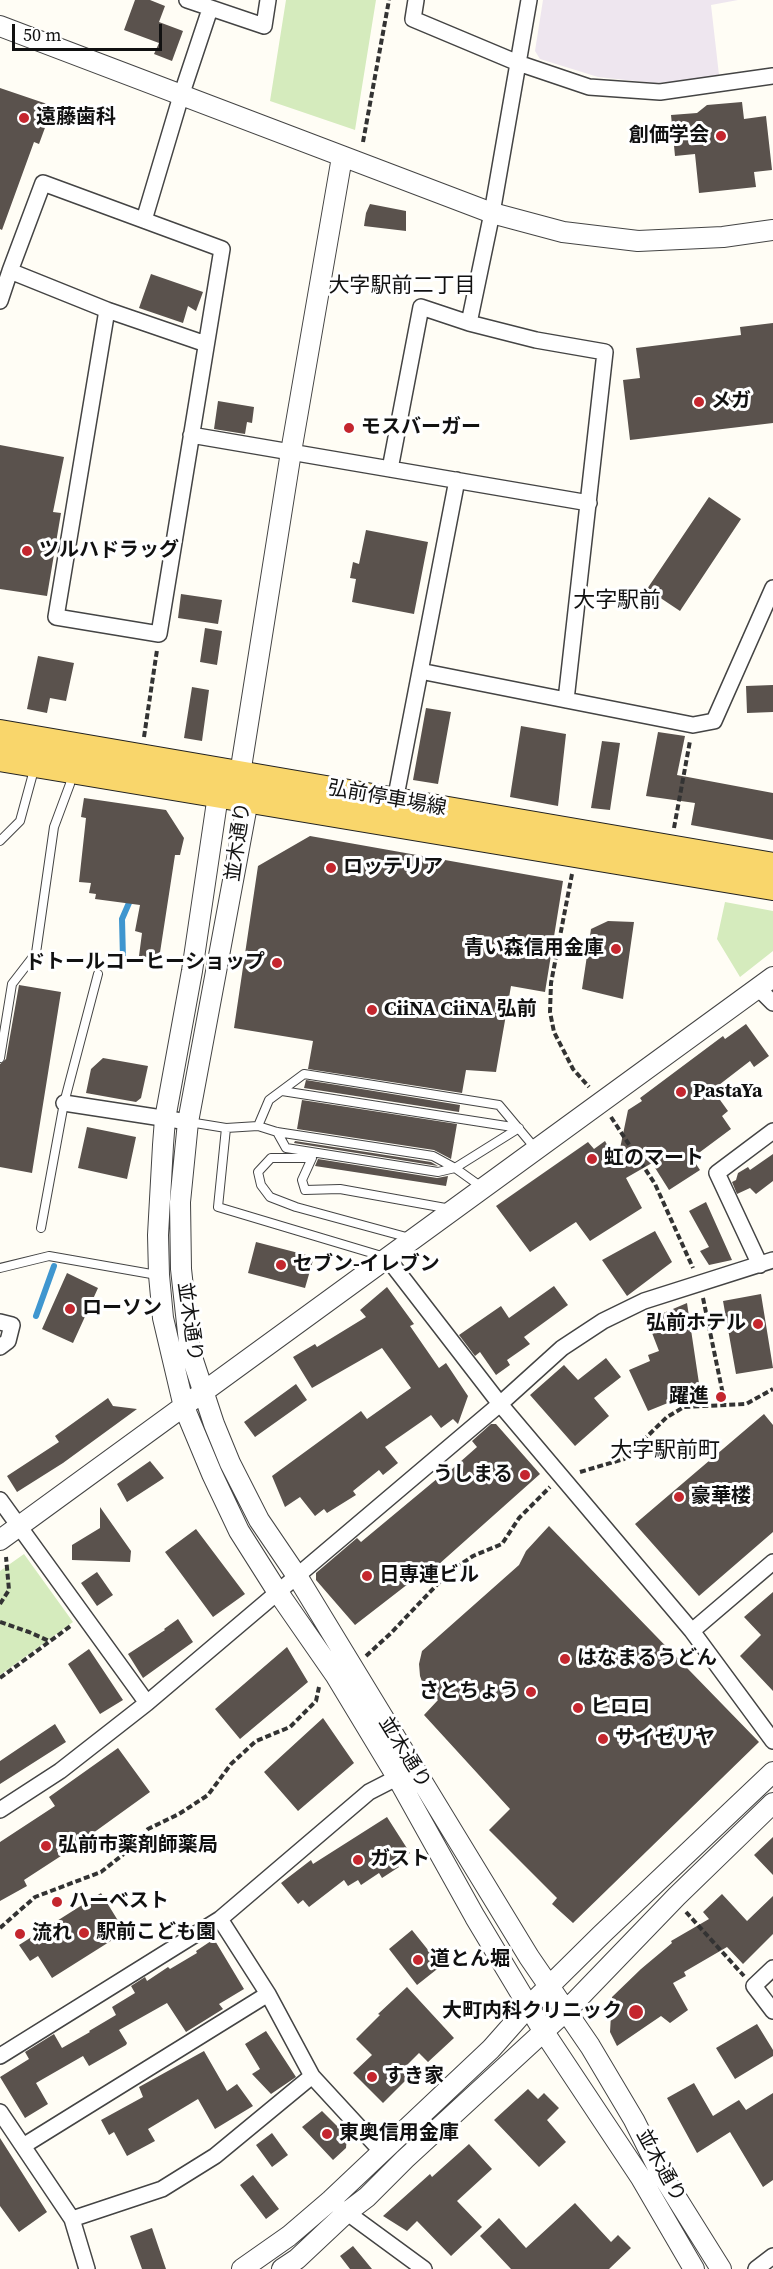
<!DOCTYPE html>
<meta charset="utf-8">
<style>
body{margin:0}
#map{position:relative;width:773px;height:2269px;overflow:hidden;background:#fffdf5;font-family:"Source Serif 4",serif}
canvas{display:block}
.scale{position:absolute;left:12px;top:24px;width:150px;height:27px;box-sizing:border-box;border:3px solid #111;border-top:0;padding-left:8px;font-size:18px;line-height:21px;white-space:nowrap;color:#111;-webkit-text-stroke:4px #fff;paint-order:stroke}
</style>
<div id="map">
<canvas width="773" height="2269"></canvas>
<div class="scale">50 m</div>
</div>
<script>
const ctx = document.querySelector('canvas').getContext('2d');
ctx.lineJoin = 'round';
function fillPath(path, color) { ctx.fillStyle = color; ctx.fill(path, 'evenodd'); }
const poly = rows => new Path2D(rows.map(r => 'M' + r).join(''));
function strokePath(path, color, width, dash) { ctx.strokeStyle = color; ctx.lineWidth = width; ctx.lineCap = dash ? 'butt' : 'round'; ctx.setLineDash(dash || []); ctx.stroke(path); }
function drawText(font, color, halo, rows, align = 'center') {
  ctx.font = font + ' "Source Serif 4","Noto Sans JP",serif'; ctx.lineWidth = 6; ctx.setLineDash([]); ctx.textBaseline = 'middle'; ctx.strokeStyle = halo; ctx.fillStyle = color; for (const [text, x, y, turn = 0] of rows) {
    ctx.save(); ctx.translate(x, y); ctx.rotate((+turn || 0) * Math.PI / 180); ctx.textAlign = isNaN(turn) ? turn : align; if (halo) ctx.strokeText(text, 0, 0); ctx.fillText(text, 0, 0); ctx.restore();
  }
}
const industrial = poly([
 [543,0,738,0,711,5,719,75,678,82,654,83,598,77,540,59,535,51]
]);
const green = poly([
 [286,0,376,0,355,130,270,101],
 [725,902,773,911,773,951,740,977,717,939],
 [24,1554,73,1622,0,1675,0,1571]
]);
const stream = poly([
 [123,959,122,919,132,896],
 [36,1316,54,1266]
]);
const building = poly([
 [135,0,150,0,165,6,159,22,183,31,172,61,154,54,159,43,124,30],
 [0,88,53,106,39,144,34,142,2,230,0,229],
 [742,102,744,119,766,116,772,170,754,172,756,187,699,193,695,154,675,156,671,115,697,113,707,105],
 [370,204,406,211,406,231,364,226,366,213],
 [151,274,203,292,196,311,188,306,183,323,139,308],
 [773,323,773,423,630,440,623,380,640,378,636,348,741,335,740,327],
 [218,401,254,407,252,423,247,422,245,434,214,429],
 [0,445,64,457,53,512,61,513,47,596,0,589],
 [709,497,741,519,680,611,647,589],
 [366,530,428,542,414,614,352,602,356,579,350,578,353,562,359,564],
 [181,594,222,600,218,624,178,618],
 [205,628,222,631,217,665,200,662],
 [38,656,74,663,66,701,50,698,47,713,27,709],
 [773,685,773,712,747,713,746,686],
 [192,687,209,690,202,741,184,738],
 [426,708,451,712,438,784,413,780],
 [521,726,566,734,558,806,510,797],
 [658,732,685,736,677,775,773,793,773,840,691,825,695,803,646,796],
 [602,741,620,743,610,810,591,808],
 [84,798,166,810,184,838,180,855,175,855,159,959,139,956,142,933,135,931,140,905,95,899,96,894,89,893,91,883,79,882,86,818,81,817],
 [310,836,563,881,545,992,511,986,496,1072,466,1070,462,1093,308,1069,313,1041,234,1028,258,866],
 [608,921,634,922,623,999,582,989,591,929],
 [19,985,61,992,32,1173,0,1167,0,1064,6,1059],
 [746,1024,769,1056,754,1067,750,1061,715,1088,717,1091,715,1093,728,1111,722,1116,731,1129,692,1158,700,1170,669,1190,652,1163,626,1178,642,1208,590,1241,576,1222,530,1252,496,1206,588,1142,594,1149,605,1141,617,1163,628,1110,642,1101,640,1098,723,1036,725,1039],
 [103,1058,148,1066,141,1098,136,1102,86,1093,91,1069],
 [306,1080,460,1105,459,1112,304,1088],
 [302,1100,457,1124,451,1159,434,1150,297,1129],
 [87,1127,136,1137,127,1179,78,1168],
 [295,1141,431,1162,438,1166,294,1143],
 [773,1154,773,1181,756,1194,750,1188,737,1194,732,1182,736,1180,738,1173,748,1167,750,1170],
 [318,1159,437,1178,448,1176,446,1186,315,1166],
 [706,1202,732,1260,709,1265,700,1251,709,1247,689,1211],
 [655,1231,672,1262,627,1296,602,1260],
 [256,1242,314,1257,305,1288,248,1273],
 [67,1273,98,1288,73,1343,42,1329],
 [554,1286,568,1305,524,1337,530,1344,507,1360,510,1365,496,1375,480,1352,475,1356,459,1335,501,1306,509,1318],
 [387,1287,414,1324,410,1326,439,1368,446,1363,468,1396,458,1424,453,1419,441,1428,431,1415,385,1447,398,1463,383,1475,379,1470,353,1491,356,1495,327,1513,324,1509,315,1516,300,1497,285,1507,272,1476,361,1411,367,1419,411,1388,382,1348,312,1388,293,1357,315,1344,317,1347,366,1317,360,1310],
 [761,1294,773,1368,736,1374,723,1301],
 [687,1303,700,1390,648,1411,629,1370,650,1361,648,1355,659,1351,647,1320],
 [606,1358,621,1377,594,1398,609,1416,575,1446,530,1395,564,1365,578,1380],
 [296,1384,307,1400,255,1437,244,1422],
 [108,1398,113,1406,137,1409,63,1463,17,1492,7,1476,59,1442,55,1436],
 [764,1414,773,1425,773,1532,699,1596,635,1524],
 [491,1424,496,1424,540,1474,429,1573,426,1570,355,1625,316,1580,316,1573,357,1538,361,1542,450,1468,451,1470,477,1447,472,1441],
 [150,1461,164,1478,127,1502,117,1484],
 [100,1507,131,1551,130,1562,72,1560,72,1545,100,1528],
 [549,1526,759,1742,573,1923,552,1904,557,1898,489,1830,510,1809,424,1715,438,1700,424,1687,420,1676,419,1664,422,1651,519,1565,526,1551],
 [196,1529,245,1594,213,1617,165,1552],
 [97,1572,113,1595,97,1606,81,1583],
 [773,1592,773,1691,740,1656,761,1635,744,1617],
 [178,1619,193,1642,143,1678,128,1654,165,1630,164,1629],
 [287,1647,308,1682,240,1739,215,1709],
 [89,1649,123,1700,100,1714,68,1664],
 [323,1718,354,1763,298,1811,264,1772],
 [55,1724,66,1742,0,1784,0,1761],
 [118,1748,150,1792,64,1854,24,1880,27,1886,0,1901,0,1842,55,1806,49,1797],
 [387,1817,410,1853,396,1862,399,1867,382,1878,379,1873,361,1885,358,1880,348,1886,344,1880,309,1907,303,1900,298,1904,281,1883,311,1860,313,1864],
 [773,1837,773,1875,754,1855],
 [101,1893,125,1932,52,1978,38,1956,30,1961,19,1945],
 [722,1894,747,1921,773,1896,773,1934,743,1964,727,1947,684,1972,686,1976,673,1983,688,2010,670,2023,661,2016,617,2046,610,2032,612,1997,641,1969,672,1943,671,1941,709,1919,703,1912],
 [412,1930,441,1966,417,1985,389,1949],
 [214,1939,244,1989,219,2004,223,2009,186,2032,167,2003,119,2030,127,2043,126,2045,89,2066,83,2056,36,2083,48,2104,25,2118,0,2077,29,2059,25,2052,54,2034,62,2048,90,2032,89,2031,116,2015,112,2007,135,1993,131,1986,145,1977,147,1981,168,1967,170,1969,197,1953,196,1951],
 [407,1987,454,2038,428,2062,419,2053,401,2071,408,2078,383,2103,353,2073,372,2055,356,2039,380,2015,378,2014],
 [757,2024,773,2050,773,2056,735,2079,716,2048],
 [266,2031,296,2077,271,2094,252,2074,260,2069,245,2044],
 [204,2051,227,2091,237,2084,253,2106,215,2129,198,2099,148,2129,155,2141,127,2156,114,2132,109,2135,101,2120,143,2097,139,2087],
 [694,2083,713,2116,739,2100,746,2110,773,2093,773,2180,763,2187,730,2132,697,2153,667,2098],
 [528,2089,538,2099,544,2093,559,2108,547,2120,566,2142,539,2167,494,2120],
 [322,2111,347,2136,346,2148,333,2160,302,2127],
 [272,2133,288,2155,272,2167,256,2145],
 [0,2138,47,2212,19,2232,0,2206],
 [469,2144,492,2169,457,2201,482,2227,451,2256,417,2221,407,2231,383,2216,430,2174,432,2177],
 [253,2175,279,2209,266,2219,240,2185],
 [575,2203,611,2242,618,2235,631,2248,609,2269,511,2269,480,2236,499,2218,526,2248],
 [152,2228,166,2269,142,2269,130,2236],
 [353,2246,372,2269,350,2269,340,2256]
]);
const path = poly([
 [363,142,389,0],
 [144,737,157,650],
 [674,828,690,741],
 [572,874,551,983,550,1012,554,1032,573,1069,589,1087],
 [611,1117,655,1184,693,1268],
 [703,1298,725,1404],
 [580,1472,624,1459,667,1417,684,1407,746,1404,773,1389],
 [0,1604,9,1590,6,1557],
 [0,1622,29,1632,49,1641],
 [366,1656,391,1633,449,1572,473,1556,502,1544,519,1518,550,1487],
 [0,1678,72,1625],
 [686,1912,744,1976],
 [0,1928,35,1897,101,1872,125,1853,148,1829,179,1814,208,1795,231,1764,256,1741,290,1727,316,1701,319,1687]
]);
const service = poly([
 [0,841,20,821,35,766],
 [0,1058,12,984,36,953,54,827,70,784,71,775],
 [282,1091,519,1128],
 [189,1122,226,1128,258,1126,277,1132,433,1156,455,1168,483,1188],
 [258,1126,269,1100,304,1074,499,1105,535,1148],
 [226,1128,218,1207,385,1257],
 [277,1132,286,1148,438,1172,455,1168,519,1128],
 [41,1228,64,1103,98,974],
 [410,1238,296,1207,270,1197,261,1185,258,1172,271,1158,312,1158,302,1180,305,1190,340,1189,451,1209],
 [0,1268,49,1256,157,1275]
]);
const minor = poly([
 [187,0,264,26,268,0],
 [416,0,413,19,518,63,589,87,660,92,773,76],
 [144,220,181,96,210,9],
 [0,301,10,271],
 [107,310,56,617,159,634,222,249,43,183,10,271,107,310,206,344],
 [469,323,492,213,529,0],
 [191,435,589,503],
 [390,469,421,307,469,323,536,340,605,352,566,700,420,671],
 [566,700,693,725,714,721,773,588],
 [395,801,457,480],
 [758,988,773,1003],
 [64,1103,188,1122],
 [388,1259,500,1404,692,1631,773,1741],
 [760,1265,717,1173,773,1131],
 [0,1322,12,1325,8,1341,0,1347],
 [0,1500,147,1703,500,1404,562,1348,603,1321,644,1301,773,1260],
 [692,1631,773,1562],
 [0,1810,60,1771,147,1703],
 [220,1919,268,1994,312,2076,382,2152],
 [773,1968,754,1986,773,2011],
 [0,2056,220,1919,369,1792,406,1773],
 [0,2112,72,2219,87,2269],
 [23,2146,268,1994],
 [338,2206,424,2269],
 [72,2219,162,2189,215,2156,312,2076],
 [756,2269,773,2256]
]);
const tertiary = poly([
 [0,26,492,213,563,232,638,241,723,237,773,230],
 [342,157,291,452,240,774,248,800,188,1122,180,1202,181,1269,190,1351,214,1424,230,1463,259,1520,297,1576,529,1957,590,2046,634,2120,659,2170,721,2269],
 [227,786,218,795,192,971,165,1119,163,1145,158,1235,159,1275,163,1318,184,1407,212,1474,239,1531,277,1591,336,1676,397,1777,475,1917,544,2032,641,2178,694,2269],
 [0,1540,773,977],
 [242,2269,289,2236,331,2200,491,2049,529,2006,602,1934,773,1772],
 [282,2269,297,2259,346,2213,367,2197,405,2159,567,2010,677,1896,773,1803]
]);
const primary = poly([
 [0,733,773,866],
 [0,758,773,887]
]);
const markers = [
 [24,118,6,"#c4262e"],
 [721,136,6,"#c4262e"],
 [699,402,6,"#c4262e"],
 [349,428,6,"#c4262e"],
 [27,551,6,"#c4262e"],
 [331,868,6,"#c4262e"],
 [616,949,6,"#c4262e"],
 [277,963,6,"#c4262e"],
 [372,1010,6,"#c4262e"],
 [681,1092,6,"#c4262e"],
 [592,1159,6,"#c4262e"],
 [281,1265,6,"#c4262e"],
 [70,1309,6,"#c4262e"],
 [758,1324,6,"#c4262e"],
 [721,1397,6,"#c4262e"],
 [525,1475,6,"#c4262e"],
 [679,1497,6,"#c4262e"],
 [367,1576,6,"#c4262e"],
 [565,1659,6,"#c4262e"],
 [531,1692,6,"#c4262e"],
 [578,1708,6,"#c4262e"],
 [603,1739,6,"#c4262e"],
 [46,1846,6,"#c4262e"],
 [358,1860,6,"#c4262e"],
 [57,1902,6,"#c4262e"],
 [84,1933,6,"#c4262e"],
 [20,1934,6,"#c4262e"],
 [418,1960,6,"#c4262e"],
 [636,2012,8,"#c4262e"],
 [372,2077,6,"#c4262e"],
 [327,2134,6,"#c4262e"]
];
const poiNames = [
 ["遠藤歯科",36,118],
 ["創価学会",709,136,"right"],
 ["メガ",711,402],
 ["モスバーガー",361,428],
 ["ツルハドラッグ",39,551],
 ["ロッテリア",343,868],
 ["青い森信用金庫",604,949,"right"],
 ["ドトールコーヒーショップ",265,963,"right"],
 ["CiiNA CiiNA 弘前",384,1010],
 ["PastaYa",693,1092],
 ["虹のマート",604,1159],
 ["セブン-イレブン",293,1265],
 ["ローソン",82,1309],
 ["弘前ホテル",746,1324,"right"],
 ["躍進",709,1397,"right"],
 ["うしまる",513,1475,"right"],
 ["豪華楼",691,1497],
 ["日専連ビル",379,1576],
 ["はなまるうどん",577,1659],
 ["さとちょう",519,1692,"right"],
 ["ヒロロ",590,1708],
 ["サイゼリヤ",615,1739],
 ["弘前市薬剤師薬局",58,1846],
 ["ガスト",370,1860],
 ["ハーベスト",69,1902],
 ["駅前こども園",96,1933],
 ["流れ",32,1934],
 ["道とん堀",430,1960],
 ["大町内科クリニック",622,2012,"right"],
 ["すき家",384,2077],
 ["東奥信用金庫",339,2134]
];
const streetNames = [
 ["弘前停車場線",387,799,10],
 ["並木通り",239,842,-82],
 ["並木通り",189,1322,82],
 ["並木通り",404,1753,58],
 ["並木通り",660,2166,61]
];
const neighbourhoodNames = [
 ["大字駅前二丁目",402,287]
];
const quarterNames = [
 ["大字駅前",617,601],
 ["大字駅前町",665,1451]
];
fillPath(industrial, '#eee6ef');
fillPath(green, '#d5ebbd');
strokePath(stream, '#3f96cf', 6);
fillPath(building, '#5a524d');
strokePath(service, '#444', 10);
strokePath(minor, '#444', 18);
strokePath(tertiary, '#444', 22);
strokePath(primary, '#222', 28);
strokePath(path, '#333', 4, [6, 3]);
strokePath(service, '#fff', 8);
strokePath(minor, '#fff', 15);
strokePath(tertiary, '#fff', 20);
strokePath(primary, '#f9d66b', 26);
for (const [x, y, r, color] of markers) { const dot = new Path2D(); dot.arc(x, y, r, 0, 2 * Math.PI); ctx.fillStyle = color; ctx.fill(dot); strokePath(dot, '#fff', 2); }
drawText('bold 20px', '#111', '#fff', poiNames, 'left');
drawText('20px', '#111', '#fff', streetNames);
drawText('21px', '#111', '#fff', neighbourhoodNames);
drawText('22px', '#111', '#fff', quarterNames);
</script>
